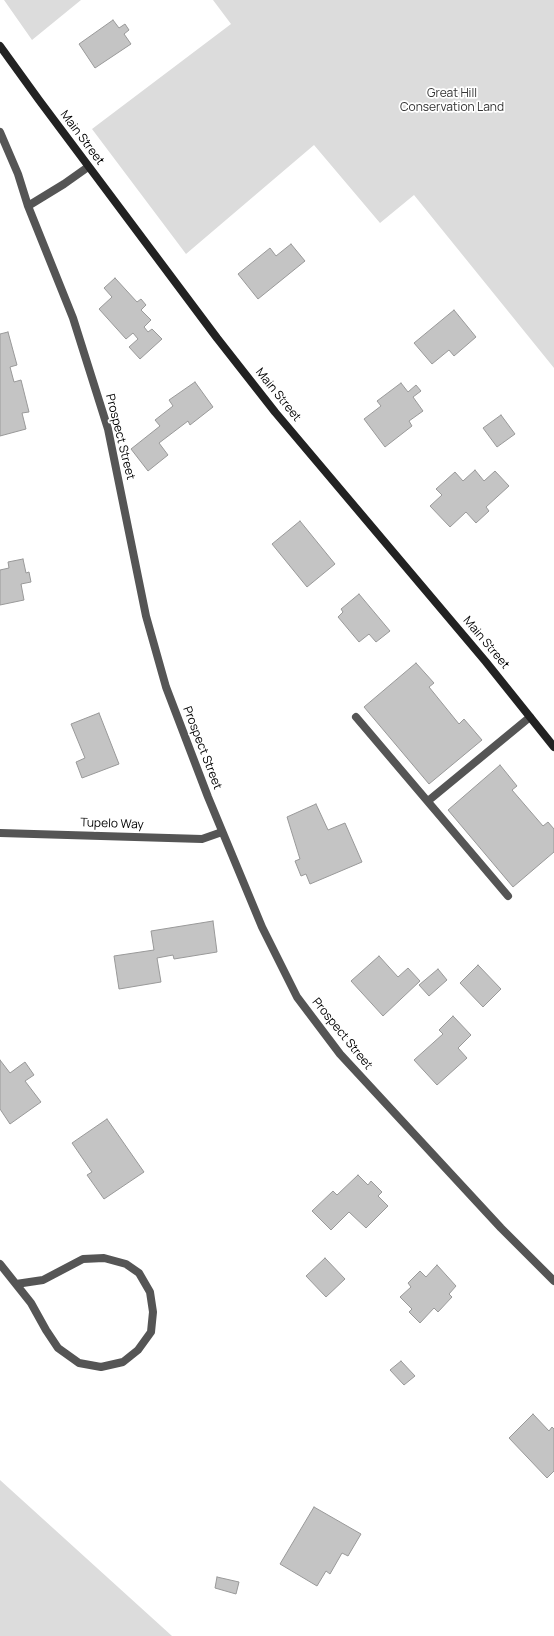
<!DOCTYPE html>
<style>
body{margin:0}
canvas{display:block;background:#fff}
</style>
<canvas width="554" height="1636"></canvas>
<script>
const ctx = document.querySelector('canvas').getContext('2d');
ctx.lineJoin = 'round';
function fillPath(path, color) { ctx.fillStyle = color; ctx.fill(path, 'evenodd'); }
const poly = rows => new Path2D(rows.map(r => 'M' + r).join(''));
function strokePath(path, color, width, dash) { ctx.strokeStyle = color; ctx.lineWidth = width; ctx.lineCap = dash ? 'butt' : 'round'; ctx.setLineDash(dash || []); ctx.stroke(path); }
function drawText(font, color, halo, rows, align = 'center') {
  ctx.font = font + ' Manrope,sans-serif'; ctx.lineWidth = 3.5; ctx.setLineDash([]); ctx.textBaseline = 'middle'; ctx.strokeStyle = halo; ctx.fillStyle = color; for (const [text, x, y, turn = 0] of rows) {
    ctx.save(); ctx.translate(x, y); ctx.rotate((+turn || 0) * Math.PI / 180); ctx.textAlign = isNaN(turn) ? turn : align; if (halo) ctx.strokeText(text, 0, 0); ctx.fillText(text, 0, 0); ctx.restore();
  }
}
const green = poly([
 [4,0,81,0,32,40],
 [213,0,554,0,554,368,414,195,380,223,314,145,186,254,92,129,231,24],
 [0,1480,172,1636,0,1636]
]);
const building = poly([
 [113,20,119,28,125,24,129,30,124,34,131,44,95,68,79,44,113,20],
 [291,244,305,261,258,299,238,274,270,248,276,256,291,244],
 [115,278,137,302,141,299,146,305,141,310,151,320,144,327,148,332,152,329,162,339,140,359,129,347,138,339,133,333,126,339,99,309,112,297,104,288,115,278],
 [454,310,476,337,454,356,449,350,432,364,414,343,454,310],
 [8,332,17,365,10,367,14,382,21,380,29,412,22,413,26,429,0,436,0,334,8,332],
 [195,382,213,407,190,425,188,421,159,443,168,455,148,471,131,449,160,426,155,420,173,406,169,400,195,382],
 [401,383,408,392,416,385,421,391,413,397,423,411,409,421,412,426,385,447,364,419,381,406,377,401,401,383],
 [501,415,515,434,497,447,483,428,501,415],
 [475,470,484,481,495,471,509,486,486,507,489,511,476,523,466,512,450,527,430,506,442,495,436,489,455,472,463,481,475,470],
 [300,521,335,564,307,587,272,544,300,521],
 [23,559,26,573,29,572,31,582,21,584,24,600,0,605,0,570,9,568,8,562,23,559],
 [359,594,390,631,376,642,369,634,359,642,338,617,343,612,341,609,359,594],
 [416,663,434,683,429,687,459,724,464,719,482,740,429,784,364,707,416,663],
 [99,713,119,764,82,778,76,762,85,758,71,724,99,713],
 [500,765,517,786,512,790,543,826,548,822,554,829,554,852,513,887,448,810,500,765],
 [316,804,328,830,345,823,362,862,310,884,306,874,301,876,295,861,300,859,287,817,316,804],
 [213,921,217,952,174,959,173,955,157,958,161,982,119,989,114,956,154,950,151,931,213,921],
 [379,956,398,977,408,968,420,981,383,1016,351,981,379,956],
 [478,965,501,989,483,1007,460,983,478,965],
 [438,969,447,980,429,996,419,985,438,969],
 [453,1016,471,1035,458,1048,467,1058,437,1085,414,1060,443,1034,439,1030,453,1016],
 [0,1060,10,1073,25,1062,34,1075,25,1081,41,1102,10,1124,0,1109,0,1060],
 [107,1119,144,1172,104,1199,87,1175,92,1172,72,1143,107,1119],
 [358,1175,368,1185,371,1181,382,1192,378,1196,388,1206,366,1228,349,1212,331,1230,312,1211,333,1191,337,1195,358,1175],
 [325,1258,345,1279,326,1297,306,1276,325,1258],
 [437,1265,456,1286,449,1294,452,1297,438,1312,434,1308,420,1323,409,1312,412,1309,400,1297,411,1287,408,1283,420,1271,426,1277,437,1265],
 [401,1361,415,1376,404,1385,390,1370,401,1361],
 [533,1414,549,1431,552,1427,554,1429,554,1471,547,1478,509,1438,533,1414],
 [314,1507,361,1534,348,1556,342,1553,330,1574,326,1571,317,1586,280,1564,314,1507],
 [217,1577,239,1582,236,1594,215,1588,217,1577]
]);
const lane = poly([
 [356,717,508,896],
 [428,801,530,717]
]);
const street = poly([
 [0,132,18,174,28,206,73,318,108,429,146,616,166,687,208,797,262,927,297,997,340,1054,501,1228,554,1281],
 [28,206,64,184,88,167],
 [0,833,202,839,222,832],
 [0,1264,31,1303,46,1330,58,1348,79,1363,101,1367,123,1362,138,1350,151,1332,153,1312,150,1292,139,1273,126,1264,104,1258,83,1259,43,1280,16,1284]
]);
const secondary = poly([
 [0,46,39,100,217,338,275,412,486,662,554,747]
]);
const parkNames = [
 ["Great Hill",452,94],
 ["Conservation Land",452,108]
];
const streetNames = [
 ["Main Street",82,138,53],
 ["Main Street",278,395,51],
 ["Prospect Street",120,437,76],
 ["Main Street",486,643,50],
 ["Prospect Street",202,748,69],
 ["Tupelo Way",112,824,2],
 ["Prospect Street",342,1034,51]
];
fillPath(green, '#dcdcdc');
fillPath(building, '#c4c4c4');
strokePath(building, '#999', 1);
strokePath(lane, '#555', 8);
strokePath(street, '#555', 8);
strokePath(secondary, '#222', 8);
drawText('12px', '#333', '#fff', parkNames);
drawText('12px', '#000', '#fff', streetNames);
</script>
